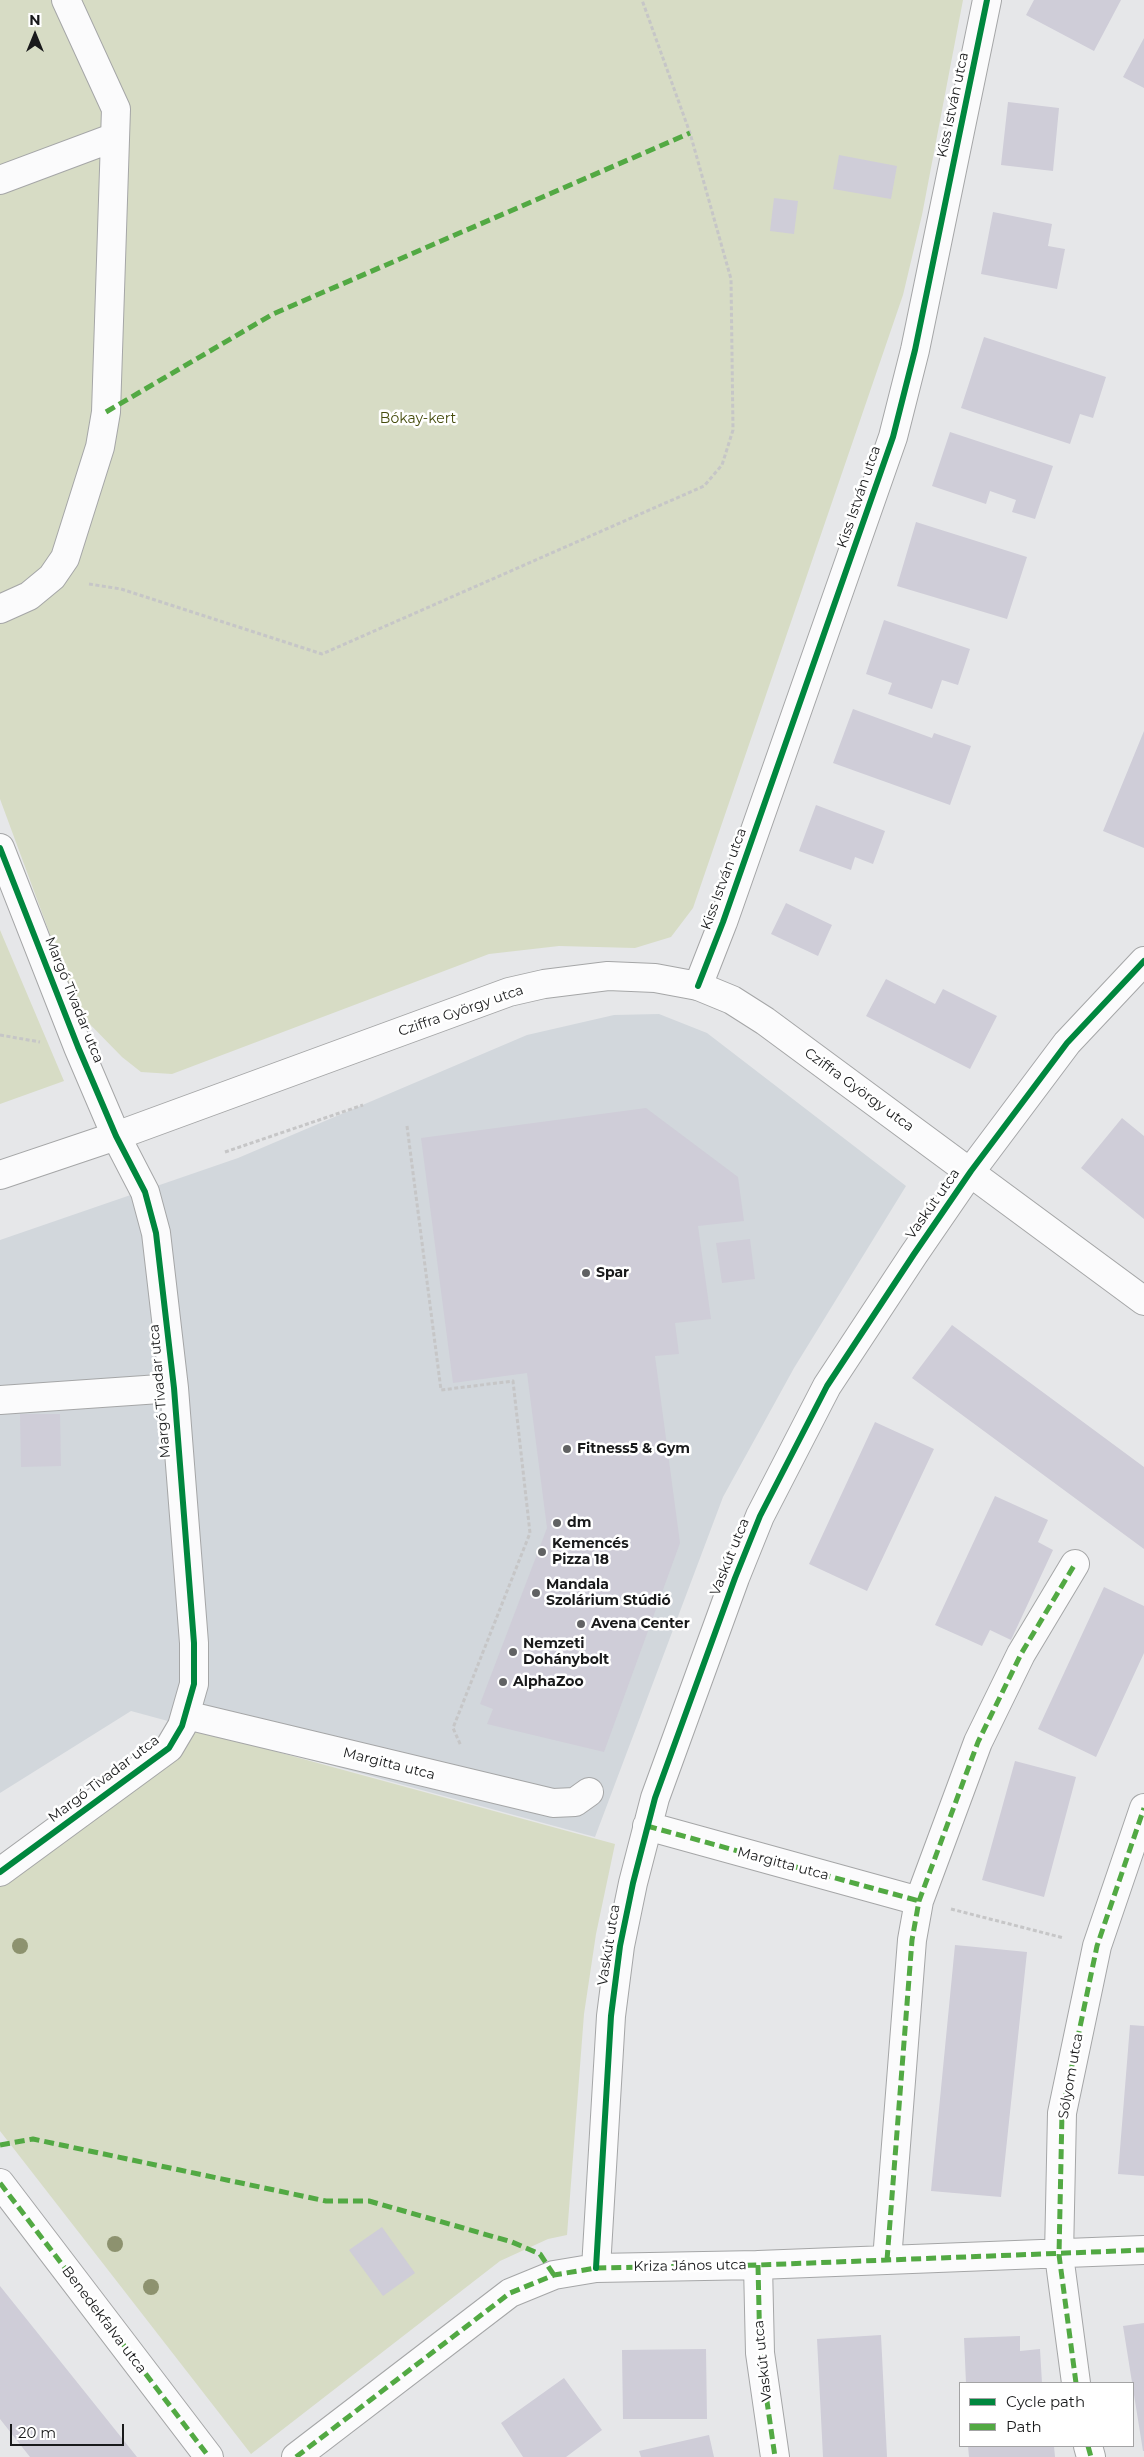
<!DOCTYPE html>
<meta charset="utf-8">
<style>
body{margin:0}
#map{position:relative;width:1144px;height:2457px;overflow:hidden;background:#e6e7e9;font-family:Montserrat,sans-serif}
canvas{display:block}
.legend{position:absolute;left:959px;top:2382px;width:175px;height:65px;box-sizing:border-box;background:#fff;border:1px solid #a3a3a4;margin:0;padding:6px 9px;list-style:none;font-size:15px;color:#191a1b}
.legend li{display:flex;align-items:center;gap:10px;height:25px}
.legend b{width:25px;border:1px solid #a3a3a4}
.north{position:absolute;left:10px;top:10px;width:50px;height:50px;-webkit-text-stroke:4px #fff;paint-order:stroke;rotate:0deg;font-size:14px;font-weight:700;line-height:20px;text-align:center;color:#191a1b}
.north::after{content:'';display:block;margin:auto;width:18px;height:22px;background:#191a1b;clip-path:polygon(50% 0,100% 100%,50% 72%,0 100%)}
.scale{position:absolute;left:10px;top:2424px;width:114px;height:22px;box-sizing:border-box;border:2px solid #191a1b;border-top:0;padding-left:6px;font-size:15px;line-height:18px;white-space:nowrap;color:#191a1b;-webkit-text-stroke:4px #fff;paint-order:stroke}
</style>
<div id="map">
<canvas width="1144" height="2457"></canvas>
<ul class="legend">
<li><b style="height:6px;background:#00873e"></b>Cycle path</li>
<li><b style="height:6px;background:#52a943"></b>Path</li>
</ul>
<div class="north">N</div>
<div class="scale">20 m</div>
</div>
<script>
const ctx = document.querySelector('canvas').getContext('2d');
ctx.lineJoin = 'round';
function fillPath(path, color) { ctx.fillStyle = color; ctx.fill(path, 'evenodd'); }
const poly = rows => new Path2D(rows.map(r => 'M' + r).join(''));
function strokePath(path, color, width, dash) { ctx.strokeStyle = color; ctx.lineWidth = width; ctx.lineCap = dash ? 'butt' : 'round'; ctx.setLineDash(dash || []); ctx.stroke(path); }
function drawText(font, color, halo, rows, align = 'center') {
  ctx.font = font + ' Montserrat,sans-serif'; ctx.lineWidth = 5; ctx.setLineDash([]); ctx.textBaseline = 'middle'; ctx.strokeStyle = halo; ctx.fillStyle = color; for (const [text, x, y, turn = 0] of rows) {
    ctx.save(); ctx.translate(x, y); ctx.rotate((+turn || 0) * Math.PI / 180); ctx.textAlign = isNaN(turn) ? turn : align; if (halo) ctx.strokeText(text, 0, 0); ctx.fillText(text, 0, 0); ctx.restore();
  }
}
const built = poly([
 [659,1014,707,1033,906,1186,794,1368,723,1497,595,1837,131,1711,0,1793,0,1240,238,1158,527,1035,614,1015]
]);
const green = poly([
 [0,0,963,0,922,215,903,295,693,908,671,937,635,948,559,946,489,954,172,1074,141,1072,122,1057,79,1013,0,799],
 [0,930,64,1081,0,1104],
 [182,1726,615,1844,596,1934,584,2014,567,2235,548,2239,500,2261,251,2454,0,2131,0,1872]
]);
const building = poly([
 [1034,0,1121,0,1094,51,1026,15],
 [1144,38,1144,88,1123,77],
 [1008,102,1059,108,1053,171,1001,165],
 [839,155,897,166,891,199,833,189],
 [774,198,798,201,794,234,770,231],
 [993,212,1052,224,1048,246,1065,249,1057,289,981,274],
 [984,337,1106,377,1093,418,1080,414,1070,444,961,408],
 [950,432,1053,466,1035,519,1012,512,1016,500,990,491,986,504,932,486],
 [916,522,1027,557,1007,619,897,586],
 [884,620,970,649,958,685,942,680,932,709,888,694,892,683,866,674],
 [853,709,932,738,934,733,971,746,950,805,833,763],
 [1144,731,1144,848,1103,831],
 [816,805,885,831,873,864,855,857,851,870,799,851],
 [786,903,832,925,818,956,771,934],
 [886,979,935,1004,943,989,997,1016,970,1069,866,1016],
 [646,1108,738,1177,744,1221,698,1226,711,1319,675,1323,679,1354,655,1356,680,1543,604,1752,487,1724,493,1709,480,1704,547,1528,527,1373,453,1383,421,1138],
 [1122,1118,1144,1136,1144,1219,1081,1168],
 [750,1239,755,1279,722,1283,716,1243],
 [952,1325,1144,1467,1144,1549,912,1378],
 [20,1414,60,1414,61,1466,21,1467],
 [875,1422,934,1449,867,1591,809,1564],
 [995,1496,1048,1520,1038,1542,1053,1550,1011,1640,990,1630,982,1646,935,1625],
 [1104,1587,1144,1606,1144,1653,1096,1757,1038,1729],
 [1015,1761,1076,1777,1044,1897,982,1880],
 [955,1945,1027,1952,1001,2197,931,2191],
 [1130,2025,1144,2026,1144,2176,1118,2174],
 [382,2227,415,2273,383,2296,349,2250],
 [0,2286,137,2457,30,2457,0,2419],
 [1144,2323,1144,2451,1143,2451,1123,2326],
 [881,2335,887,2457,823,2457,817,2339],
 [1020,2336,1020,2351,1040,2349,1042,2383,966,2383,964,2338],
 [706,2349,707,2419,623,2419,622,2350],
 [564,2378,602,2430,566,2457,523,2457,501,2423],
 [709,2435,714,2457,641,2457,639,2451],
 [968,2446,1054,2446,1055,2457,969,2457]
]);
const path = poly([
 [89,584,121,589,322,654,704,486,722,465,733,430,731,279,690,133,642,0],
 [0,1035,40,1042],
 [407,1126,441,1390,513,1381,530,1533,453,1728,461,1746],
 [225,1152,363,1105],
 [951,1909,1064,1938]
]);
const minor = poly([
 [0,180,115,137],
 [0,609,29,596,52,577,65,558,100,447,106,412,116,109,66,0],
 [0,848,78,1047,116,1136,145,1192,156,1233,174,1388,194,1643,194,1684,182,1726,169,1748,0,1872],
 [698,986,723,922,893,437,915,350,987,0],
 [0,1400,174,1388],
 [186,1715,553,1803,575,1802,589,1792],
 [647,1826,919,1901],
 [0,2183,209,2457],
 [887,2260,912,1940,919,1901,978,1742,1021,1654,1075,1564],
 [758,2265,760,2353,775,2457],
 [596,2268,611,2016,620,1946,633,1883,655,1798,735,1578,760,1516,827,1386,914,1254,971,1171,1067,1043,1144,961],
 [1076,2383,1059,2255,1062,2113,1097,1946,1144,1808],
 [1088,2446,1091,2457],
 [296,2457,510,2293,554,2275,596,2268,758,2265,1144,2250]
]);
const major = poly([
 [0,1175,116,1136,509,992,544,984,608,976,655,978,698,986,732,1000,765,1021,1144,1301]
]);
const quiet = poly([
 [106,412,273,314,690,133],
 [647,1826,919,1901],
 [0,2145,33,2139,326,2201,369,2201,512,2242,540,2254,554,2275],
 [0,2183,209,2457],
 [887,2260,912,1940,919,1901,978,1742,1021,1654,1075,1564],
 [758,2265,760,2353,775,2457],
 [1076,2383,1059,2255,1062,2113,1097,1946,1144,1808],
 [1088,2446,1091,2457],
 [296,2457,510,2293,554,2275,596,2268,758,2265,1144,2250]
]);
const cycleway = poly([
 [0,848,78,1047,116,1136,145,1192,156,1233,174,1388,194,1643,194,1684,182,1726,169,1748,0,1872],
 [698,986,723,922,893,437,915,350,987,0],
 [596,2268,611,2016,620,1946,633,1883,655,1798,735,1578,760,1516,827,1386,914,1254,971,1171,1067,1043,1144,961]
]);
const trees = [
 [20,1946],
 [115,2244],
 [151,2287]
];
const markers = [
 [586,1273,5,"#616263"],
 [567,1449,5,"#616263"],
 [557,1523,5,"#616263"],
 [542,1552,5,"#616263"],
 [536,1593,5,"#616263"],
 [581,1624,5,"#616263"],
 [513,1652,5,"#616263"],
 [503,1682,5,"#616263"]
];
const streetNames = [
 ["Kiss István utca",953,105,-78],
 ["Kiss István utca",859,497,-71],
 ["Kiss István utca",724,879,-70],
 ["Margó Tivadar utca",74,1000,68],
 ["Cziffra György utca",461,1011,-19],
 ["Cziffra György utca",859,1090,36],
 ["Vaskút utca",933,1204,-55],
 ["Margó Tivadar utca",160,1391,-95],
 ["Vaskút utca",730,1557,-68],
 ["Margitta utca",389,1764,14],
 ["Margó Tivadar utca",104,1779,-37],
 ["Margitta utca",783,1864,15],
 ["Vaskút utca",609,1945,-81],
 ["Sólyom utca",1071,2076,-80],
 ["Kriza János utca",690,2266,-1],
 ["Benedekfalva utca",104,2320,53],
 ["Vaskút utca",763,2361,-96]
];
const parkNames = [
 ["Bókay-kert",418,419]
];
const poiNames = [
 ["Spar",596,1273],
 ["Fitness5 & Gym",577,1449],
 ["dm",567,1523],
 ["Kemencés",552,1544],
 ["Pizza 18",552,1560],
 ["Mandala",546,1585],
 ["Szolárium Stúdió",546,1601],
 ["Avena Center",591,1624],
 ["Nemzeti",523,1644],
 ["Dohánybolt",523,1660],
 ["AlphaZoo",513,1682]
];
fillPath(built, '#d2d7dc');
fillPath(green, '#d7dcc5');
fillPath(building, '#cfcdd8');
strokePath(minor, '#a5a6a7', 30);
strokePath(major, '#a5a6a7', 30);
strokePath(path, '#c6c6c7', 3, [4, 2.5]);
strokePath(minor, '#fbfbfc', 28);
strokePath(major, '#fbfbfc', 28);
strokePath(quiet, '#52a943', 5, [10, 5]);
strokePath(cycleway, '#00873e', 6);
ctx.fillStyle = '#8d926f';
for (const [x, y] of trees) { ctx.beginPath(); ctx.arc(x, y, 8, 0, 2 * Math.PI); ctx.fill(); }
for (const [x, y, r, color] of markers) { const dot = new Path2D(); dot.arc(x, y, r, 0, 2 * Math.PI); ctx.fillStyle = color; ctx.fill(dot); strokePath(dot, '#fff', 2); }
drawText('14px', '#191a1b', '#fff', streetNames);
drawText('14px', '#454c0c', '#fff', parkNames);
drawText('bold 14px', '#191a1b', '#fff', poiNames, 'left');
</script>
